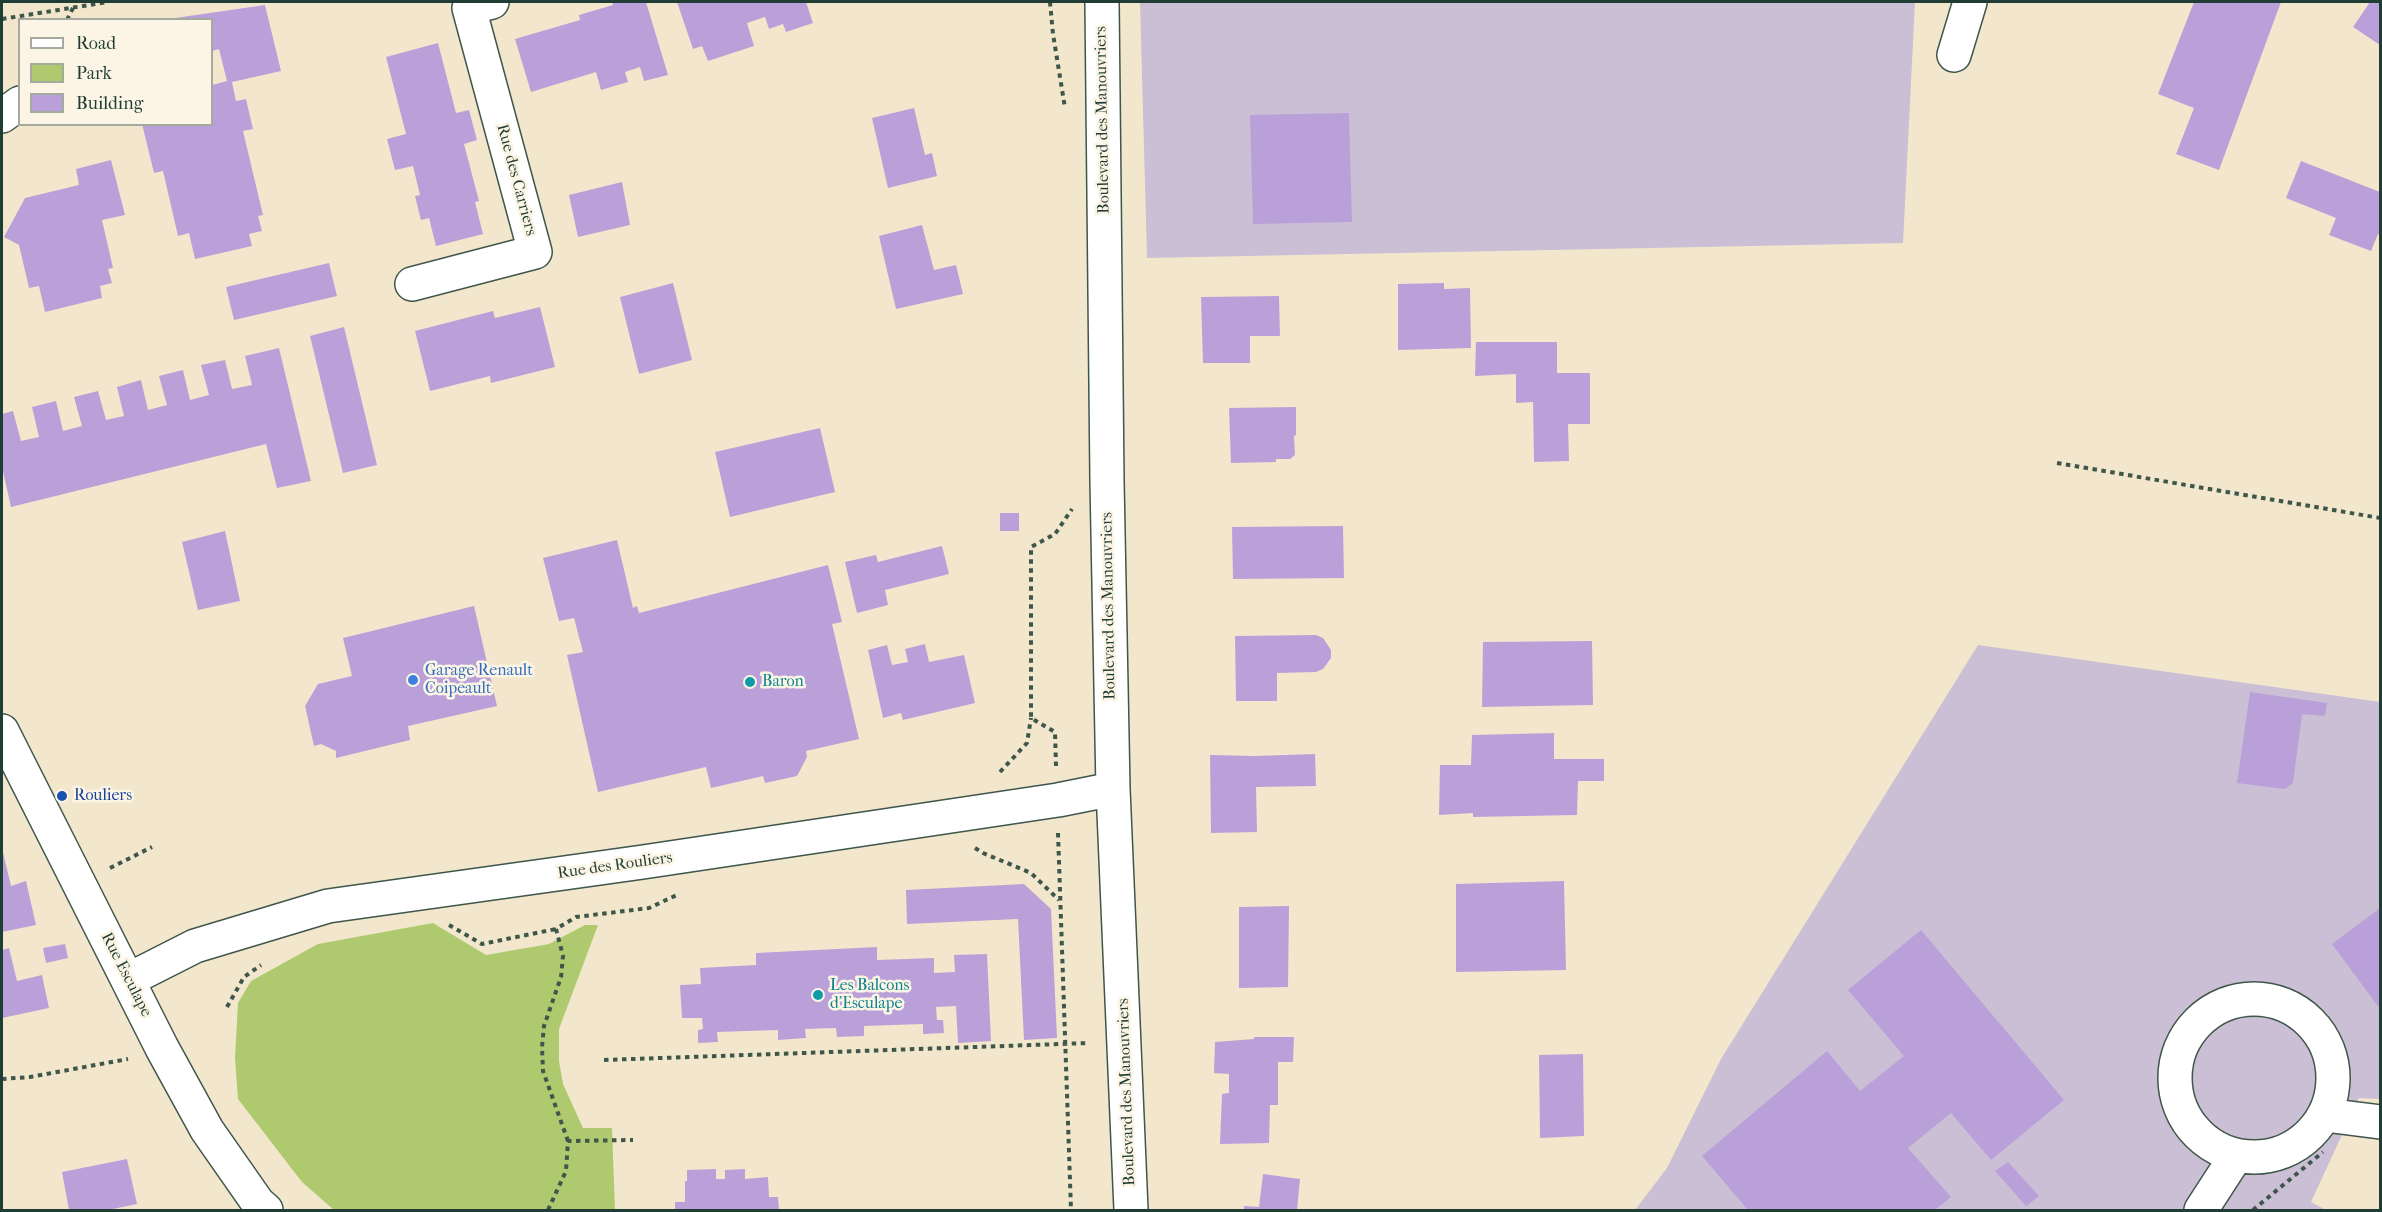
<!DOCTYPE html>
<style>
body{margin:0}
#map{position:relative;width:2382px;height:1212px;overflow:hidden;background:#f2e7cc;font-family:"IM FELL French Canon",serif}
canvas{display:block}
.frame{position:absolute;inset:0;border:3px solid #1f3d34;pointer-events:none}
.legend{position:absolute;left:18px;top:18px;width:195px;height:108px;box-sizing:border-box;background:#fcf5e5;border:2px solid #a4ab9e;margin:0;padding:8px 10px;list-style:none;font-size:18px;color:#1f3d34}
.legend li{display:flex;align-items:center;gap:12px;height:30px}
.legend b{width:30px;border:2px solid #a4ab9e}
</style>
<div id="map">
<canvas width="2382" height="1212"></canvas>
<div class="frame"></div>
<ul class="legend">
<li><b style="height:8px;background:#fff"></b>Road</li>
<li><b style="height:16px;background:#afc96f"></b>Park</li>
<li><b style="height:16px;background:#baa0d9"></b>Building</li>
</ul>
</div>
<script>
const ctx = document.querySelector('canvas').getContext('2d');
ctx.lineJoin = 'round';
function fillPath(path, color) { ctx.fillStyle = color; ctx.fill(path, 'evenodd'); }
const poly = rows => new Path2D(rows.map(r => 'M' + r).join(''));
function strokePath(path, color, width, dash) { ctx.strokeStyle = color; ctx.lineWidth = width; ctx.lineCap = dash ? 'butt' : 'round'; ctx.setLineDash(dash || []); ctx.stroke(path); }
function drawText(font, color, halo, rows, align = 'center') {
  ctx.font = font + ' "IM FELL French Canon",serif'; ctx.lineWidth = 5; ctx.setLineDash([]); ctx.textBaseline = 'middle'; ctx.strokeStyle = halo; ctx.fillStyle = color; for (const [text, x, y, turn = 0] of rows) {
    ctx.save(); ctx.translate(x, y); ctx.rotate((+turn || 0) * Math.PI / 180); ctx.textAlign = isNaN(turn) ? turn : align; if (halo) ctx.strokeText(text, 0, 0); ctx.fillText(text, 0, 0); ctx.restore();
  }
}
const industrial = poly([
 [1140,2,1915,2,1903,243,1147,258],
 [1978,645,2380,702,2380,1099,2359,1098,2311,1202,2326,1210,1635,1210,1667,1168,1721,1059]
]);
const green = poly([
 [433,923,486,955,549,944,585,925,598,925,559,1029,559,1061,563,1084,583,1128,612,1128,615,1210,334,1210,302,1182,238,1099,235,1058,238,1003,251,981,318,944]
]);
const building = poly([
 [612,2,646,2,668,75,644,81,640,67,625,72,628,82,601,90,596,72,531,92,515,39,580,20,579,15,613,5],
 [677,2,806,2,813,23,786,32,783,24,769,29,765,17,747,23,754,46,708,61,702,46,693,49],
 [2194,2,2281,2,2219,170,2176,154,2194,108,2158,94],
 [2370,2,2380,2,2380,45,2353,27],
 [265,5,281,71,232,82,236,101,246,99,253,129,243,131,263,215,258,216,262,231,249,234,252,246,195,259,189,233,178,236,163,171,154,173,142,124,212,124,212,85,227,81,219,49,212,51,212,20,175,18],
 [438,43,456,113,469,110,477,140,464,144,479,201,475,202,483,234,436,246,429,218,421,220,415,196,420,195,413,166,395,170,387,139,406,134,386,57],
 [914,108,925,155,932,153,937,176,888,188,872,118],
 [1349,113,1352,222,1253,224,1250,115],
 [111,160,125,215,102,220,113,268,108,269,112,283,100,286,102,298,45,312,39,286,29,288,19,245,4,237,25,198,79,185,76,169],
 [2301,161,2380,192,2380,235,2378,234,2371,251,2329,235,2336,218,2286,198],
 [622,182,630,225,578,237,569,195],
 [922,225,934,270,956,265,963,294,896,309,879,236],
 [329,263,337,296,234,320,226,287],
 [673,283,692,360,639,374,620,297],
 [1444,283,1444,289,1470,288,1471,348,1398,350,1398,284],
 [1279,296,1280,336,1250,336,1250,363,1203,363,1201,297],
 [540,307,555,367,491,383,490,376,430,391,415,331,493,311,495,318],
 [344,327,377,465,343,473,310,336],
 [1476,342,1557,342,1557,373,1590,373,1590,424,1568,424,1569,461,1534,462,1533,402,1516,403,1516,374,1475,376],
 [279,348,311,481,277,488,266,444,11,507,2,467,2,414,13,411,21,441,39,437,32,407,56,401,63,431,82,426,74,397,98,391,106,420,124,416,117,387,141,380,148,410,167,405,159,376,183,370,190,400,209,395,201,365,225,360,232,389,252,385,245,356],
 [1296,407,1296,435,1294,436,1295,455,1290,459,1276,459,1276,462,1231,463,1229,408],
 [820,428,835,492,730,517,715,452],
 [1000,513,1019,513,1019,531,1000,531],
 [1343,526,1344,578,1233,579,1232,527],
 [225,531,240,601,198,610,182,542],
 [617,540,633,608,637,606,639,613,828,565,842,622,832,624,859,739,806,751,807,757,797,776,765,783,763,776,711,788,706,767,598,792,567,655,583,652,574,618,559,621,543,558],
 [942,546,949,574,885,590,888,605,857,613,845,562,876,555,878,562],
 [474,606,497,706,408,726,410,740,336,758,336,751,321,744,314,746,305,706,318,684,352,676,343,638],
 [1316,635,1323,638,1331,650,1331,658,1323,669,1316,672,1277,673,1277,701,1236,701,1235,636],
 [1592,641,1593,705,1482,707,1483,642],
 [925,644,929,662,964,655,975,703,903,720,901,713,883,718,868,650,887,645,892,665,908,662,905,649],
 [2250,692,2327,703,2325,716,2302,714,2293,783,2285,789,2237,783],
 [1554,733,1554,759,1604,759,1604,781,1578,781,1577,815,1473,817,1473,813,1439,815,1440,765,1471,765,1472,735],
 [1315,754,1316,786,1256,787,1257,832,1211,833,1210,755,1255,756],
 [2,848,11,886,26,881,36,925,2,932],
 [1564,881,1566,970,1456,972,1456,884],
 [1024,884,1051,909,1057,1038,1024,1040,1018,919,907,924,906,890],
 [1289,906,1288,987,1239,988,1239,907],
 [2380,908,2380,1009,2332,944],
 [1921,930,2064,1100,1991,1160,1951,1113,1908,1148,1951,1197,1935,1210,1748,1210,1702,1156,1827,1051,1860,1091,1904,1056,1848,990],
 [65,944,68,958,46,963,43,948],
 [877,947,877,960,934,958,934,973,955,972,954,955,987,954,991,1041,958,1043,956,1006,936,1007,937,1020,943,1020,944,1033,923,1034,923,1024,864,1026,864,1036,837,1037,836,1028,805,1029,806,1038,778,1040,778,1030,717,1032,718,1042,698,1043,698,1030,703,1029,702,1018,682,1018,680,985,701,984,700,968,756,965,756,953],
 [9,948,17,981,42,975,49,1008,2,1018,2,950],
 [1254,1037,1294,1037,1293,1062,1278,1062,1278,1105,1270,1105,1269,1143,1220,1144,1222,1094,1229,1093,1229,1074,1214,1073,1215,1042,1254,1039],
 [1583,1054,1584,1136,1540,1138,1539,1055],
 [127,1159,137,1204,108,1210,69,1210,62,1172],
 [2008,1162,2039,1196,2026,1206,1995,1171],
 [716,1169,716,1179,725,1179,725,1170,745,1169,745,1179,768,1177,769,1197,778,1197,779,1210,675,1210,675,1202,685,1202,685,1181,687,1181,687,1170],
 [1263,1174,1300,1179,1297,1210,1244,1210,1244,1206,1259,1207]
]);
const path = poly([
 [1050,2,1053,34,1065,108],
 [2,19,108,2],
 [67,20,73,8],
 [2057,463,2380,518],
 [1056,766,1055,732,1031,718,1031,547,1055,534,1072,509],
 [1000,772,1027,743,1031,718],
 [1058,833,1071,1210],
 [975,848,983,853,1031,873,1059,900],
 [110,868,152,847],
 [449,925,482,944,556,929],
 [227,1007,244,977,261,965],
 [604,1060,1089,1043],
 [2,1079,30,1077,128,1059],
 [568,1141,543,1071,542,1047,544,1026,561,977,563,956,556,929,576,917,649,908,679,894],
 [548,1210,566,1171,568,1141,633,1140],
 [2253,1210,2323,1152]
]);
const minor = poly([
 [1102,2,1107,481,1113,789,1131,1210],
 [1954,55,1970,2],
 [2,116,20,103],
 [412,284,535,252,469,8,492,2],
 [2,731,162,1048,207,1130,258,1203,266,1210],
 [128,980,195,946,328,906,643,862,1058,800,1113,789],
 '2175 1078a79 79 0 1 1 158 0a79 79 0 1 1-158 0Z',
 [2325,1115,2380,1122],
 [2201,1210,2236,1156]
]);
const markers = [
 [413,680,6,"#3f7fe0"],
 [750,682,6,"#0f9aa8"],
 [62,796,6,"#1a4fb4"],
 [818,995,6,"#0f9aa8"]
];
const streetNames = [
 ["Boulevard des Manouvriers",1103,120,-91],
 ["Rue des Carriers",516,180,75],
 ["Boulevard des Manouvriers",1109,606,-91],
 ["Rue des Rouliers",615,866,-8],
 ["Rue Esculape",126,975,63],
 ["Boulevard des Manouvriers",1127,1092,-92]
];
const shopNames = [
 ["Garage Renault",425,671],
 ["Coipeault",425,689]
];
const cultureNames = [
 ["Baron",762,682],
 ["Les Balcons",830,986],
 ["d'Esculape",830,1004]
];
const transitNames = [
 ["Rouliers",74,796]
];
fillPath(industrial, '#cbbfd5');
fillPath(green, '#afc96f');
fillPath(building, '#baa0d9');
strokePath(minor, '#3f564b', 36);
strokePath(path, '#3f564b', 4, [4.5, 4.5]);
strokePath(minor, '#fff', 33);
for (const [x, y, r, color] of markers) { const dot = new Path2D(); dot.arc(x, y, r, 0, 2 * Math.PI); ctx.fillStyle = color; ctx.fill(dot); strokePath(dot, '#fcf5e5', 2); }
drawText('16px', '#1f3d34', '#fcf5e5', streetNames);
drawText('16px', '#366cbe', '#fcf5e5', shopNames, 'left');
drawText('16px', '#0d838f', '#fcf5e5', cultureNames, 'left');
drawText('16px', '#164399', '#fcf5e5', transitNames, 'left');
</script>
